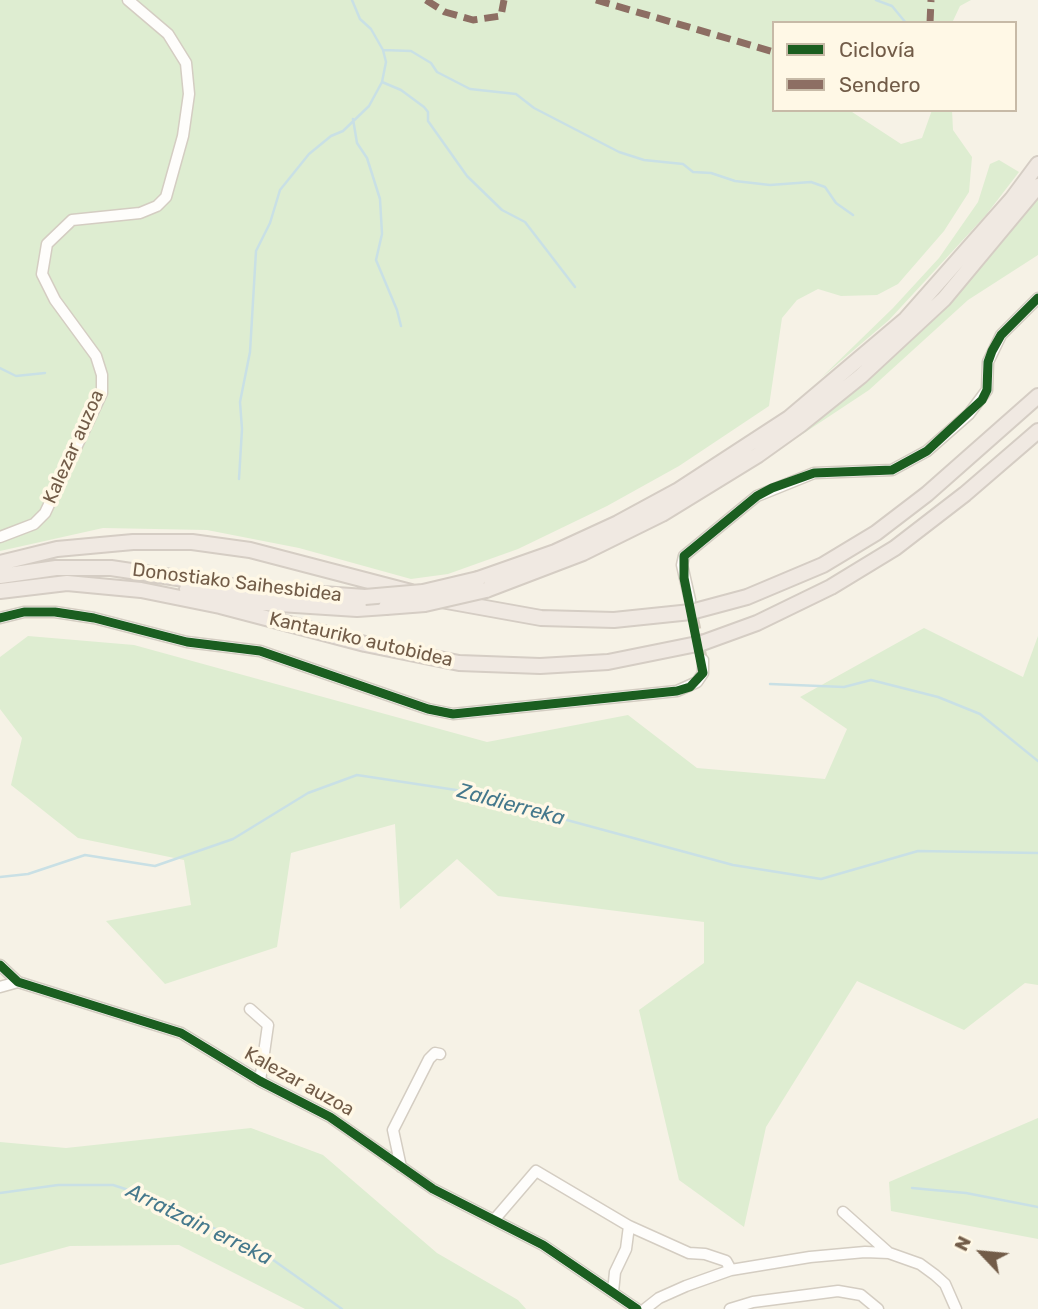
<!DOCTYPE html>
<meta charset="utf-8">
<style>
body{margin:0}
#map{position:relative;width:1038px;height:1309px;overflow:hidden;background:#f6f2e6;font-family:Rubik,sans-serif}
canvas{display:block}
.legend{position:absolute;left:772px;top:21px;width:245px;height:91px;box-sizing:border-box;background:#fff8e6;border:2px solid #c7baa7;margin:0;padding:9px 12px;list-style:none;font-size:21px;color:#725c48}
.legend li{display:flex;align-items:center;gap:14px;height:35px}
.legend b{width:35px;border:2px solid #c7baa7}
.north{position:absolute;left:947px;top:1218px;width:70px;height:70px;-webkit-text-stroke:5px #fff8e6;paint-order:stroke;rotate:296deg;font-size:19px;font-weight:700;line-height:28px;text-align:center;color:#725c48}
.north::after{content:'';display:block;margin:auto;width:24px;height:32px;background:#725c48;clip-path:polygon(50% 0,100% 100%,50% 72%,0 100%)}
</style>
<div id="map">
<canvas width="1038" height="1309"></canvas>
<ul class="legend">
<li><b style="height:9px;background:#1b5e20"></b>Ciclovía</li>
<li><b style="height:9px;background:#8d6e63"></b>Sendero</li>
</ul>
<div class="north">N</div>
</div>
<script>
const ctx = document.querySelector('canvas').getContext('2d');
ctx.lineJoin = 'round';
function fillPath(path, color) { ctx.fillStyle = color; ctx.fill(path, 'evenodd'); }
const poly = rows => new Path2D(rows.map(r => 'M' + r).join(''));
function strokePath(path, color, width, dash) { ctx.strokeStyle = color; ctx.lineWidth = width; ctx.lineCap = dash ? 'butt' : 'round'; ctx.setLineDash(dash || []); ctx.stroke(path); }
function drawText(font, color, halo, rows, align = 'center') {
  ctx.font = font + ' Rubik,sans-serif'; ctx.lineWidth = 7; ctx.setLineDash([]); ctx.textBaseline = 'middle'; ctx.strokeStyle = halo; ctx.fillStyle = color; for (const [text, x, y, turn = 0] of rows) {
    ctx.save(); ctx.translate(x, y); ctx.rotate((+turn || 0) * Math.PI / 180); ctx.textAlign = isNaN(turn) ? turn : align; if (halo) ctx.strokeText(text, 0, 0); ctx.fillText(text, 0, 0); ctx.restore();
  }
}
const green = poly([
 [0,0,971,0,960,6,952,23,774,23,774,110,849,110,901,144,922,138,932,110,952,110,953,130,972,157,969,192,944,231,898,284,877,295,841,296,818,289,797,300,782,318,769,406,679,466,607,506,518,549,448,574,411,579,299,548,207,530,103,528,0,551],
 [999,160,1019,172,986,215,889,320,821,378,893,308,939,258,978,202,990,164],
 [1038,197,1038,255,968,300,869,390,786,445,903,348,957,295],
 [924,628,1023,677,1038,636,1038,985,1025,983,964,1030,857,981,766,1127,744,1227,679,1180,639,1010,704,963,704,922,498,896,457,859,400,909,395,824,291,853,277,947,165,984,106,921,191,905,184,860,78,838,11,785,22,738,0,709,0,657,28,636,134,645,487,742,628,715,697,768,825,779,847,729,800,697],
 [1038,1118,1038,1239,891,1211,889,1182],
 [251,1128,323,1155,437,1253,518,1300,526,1309,305,1309,179,1245,70,1246,0,1265,0,1142,66,1148]
]);
const stream = poly([
 [876,0,892,6,906,23],
 [383,50,411,51,431,63,437,72,470,89,516,94,534,108,619,152,644,160,683,164,693,172,711,173,735,181,770,185,811,182,825,187,836,203,853,215],
 [382,82,401,90,424,107,428,112,428,121,467,176,502,210,525,222,575,287],
 [353,119,357,143,367,158,380,199,382,234,376,260,397,310,401,326],
 [0,368,16,376,45,373],
 [239,479,242,429,240,402,250,352,256,251,270,223,280,190,309,154,331,136,343,131,369,106,382,82,386,62,383,50,371,29,360,19,352,0],
 [770,684,844,687,871,680,938,697,980,714,1038,761],
 [0,877,28,874,85,855,155,866,233,839,308,793,357,775,456,790,733,865,821,879,918,851,1038,853],
 [912,1188,966,1193,1038,1207],
 [0,1193,58,1185,113,1185,153,1198,262,1252,342,1309]
]);
const minorTunnel = poly([
 [691,605,703,660]
]);
const minor = poly([
 [0,537,34,524,45,513,102,393,102,375,96,356,55,300,42,274,47,244,72,220,140,213,157,206,166,197,183,136,189,94,186,63,168,34,128,0],
 [690,600,682,565,684,556,757,496,814,473,892,470,927,451,969,414,987,390,988,362,1001,335,1038,298],
 [0,618,24,612,55,612,94,618,187,642,260,651,428,709,453,714,677,691,697,682,703,673,703,660],
 [0,965,18,982,181,1033,260,1081,330,1117,433,1189,543,1245,637,1309],
 [0,987,18,982],
 [250,1009,268,1025,260,1081],
 [401,1167,393,1130,429,1059,435,1053,440,1054],
 [843,1212,889,1253],
 [494,1220,536,1171,629,1226,689,1253,705,1254,726,1261,731,1270,810,1257,865,1252,889,1253,920,1264,935,1275,945,1284,956,1309],
 [613,1292,615,1272,626,1249,629,1226],
 [645,1309,659,1298,686,1286,731,1270],
 [730,1309,753,1302,838,1291,861,1295,878,1309]
]);
const highway = poly([
 [0,563,57,549,133,542,192,542,250,550,411,592],
 [0,576,56,568,111,568,251,589,365,597],
 [478,579,555,552,618,523,677,491,789,418,906,319,1012,199,1038,164],
 [187,589,264,603,357,609,386,607],
 [486,590,583,553,662,514,758,455,800,425,861,376,944,299,1038,186],
 [0,591,67,583,141,590,220,606,365,644,459,663,540,666,608,662,702,643,757,623,831,587,895,548,965,494,1038,431],
 [441,600,541,618,614,620,691,612,747,597,823,565,876,533,927,494,1038,396]
]);
const highwayBridge = poly([
 [365,597,423,592,478,579],
 [386,607,425,604,486,590]
]);
const quiet = poly([
 [426,0,445,12,473,20,501,16,504,0],
 [596,0,774,52],
 [930,23,931,0]
]);
const cycleway = poly([
 [0,618,24,612,55,612,94,618,187,642,260,651,428,709,453,714,677,691,690,687,703,673,684,578,684,556,757,496,772,488,814,473,892,470,927,451,982,400,987,390,988,362,992,351,1001,335,1038,298],
 [0,965,18,982,181,1033,260,1081,330,1117,433,1189,543,1245,637,1309]
]);
const streetNames = [
 ["Kalezar auzoa",74,447,-66],
 ["Donostiako Saihesbidea",237,583,7],
 ["Kantauriko autobidea",361,640,13],
 ["Kalezar auzoa",299,1082,29]
];
const waterNames = [
 ["Zaldierreka",511,805,15],
 ["Arratzain erreka",199,1225,26]
];
fillPath(green, '#deedd1');
strokePath(stream, '#c9e0e5', 2.5);
strokePath(minorTunnel, '#d5ccbe', 10, [10, 5]);
strokePath(minor, '#d4cdc2', 13);
strokePath(highway, '#d5cdc4', 18);
strokePath(minor, '#fefdfb', 10);
strokePath(highway, '#f0e9e2', 14);
strokePath(highwayBridge, '#d5cdc4', 18, []);
strokePath(highwayBridge, '#f0e9e2', 14);
strokePath(quiet, '#8d6e63', 7, [14, 7]);
strokePath(cycleway, '#1b5e20', 9);
drawText('19px', '#725c48', '#fff8e6', streetNames);
drawText('italic 21px', '#45788c', '#fff8e6', waterNames);
</script>
